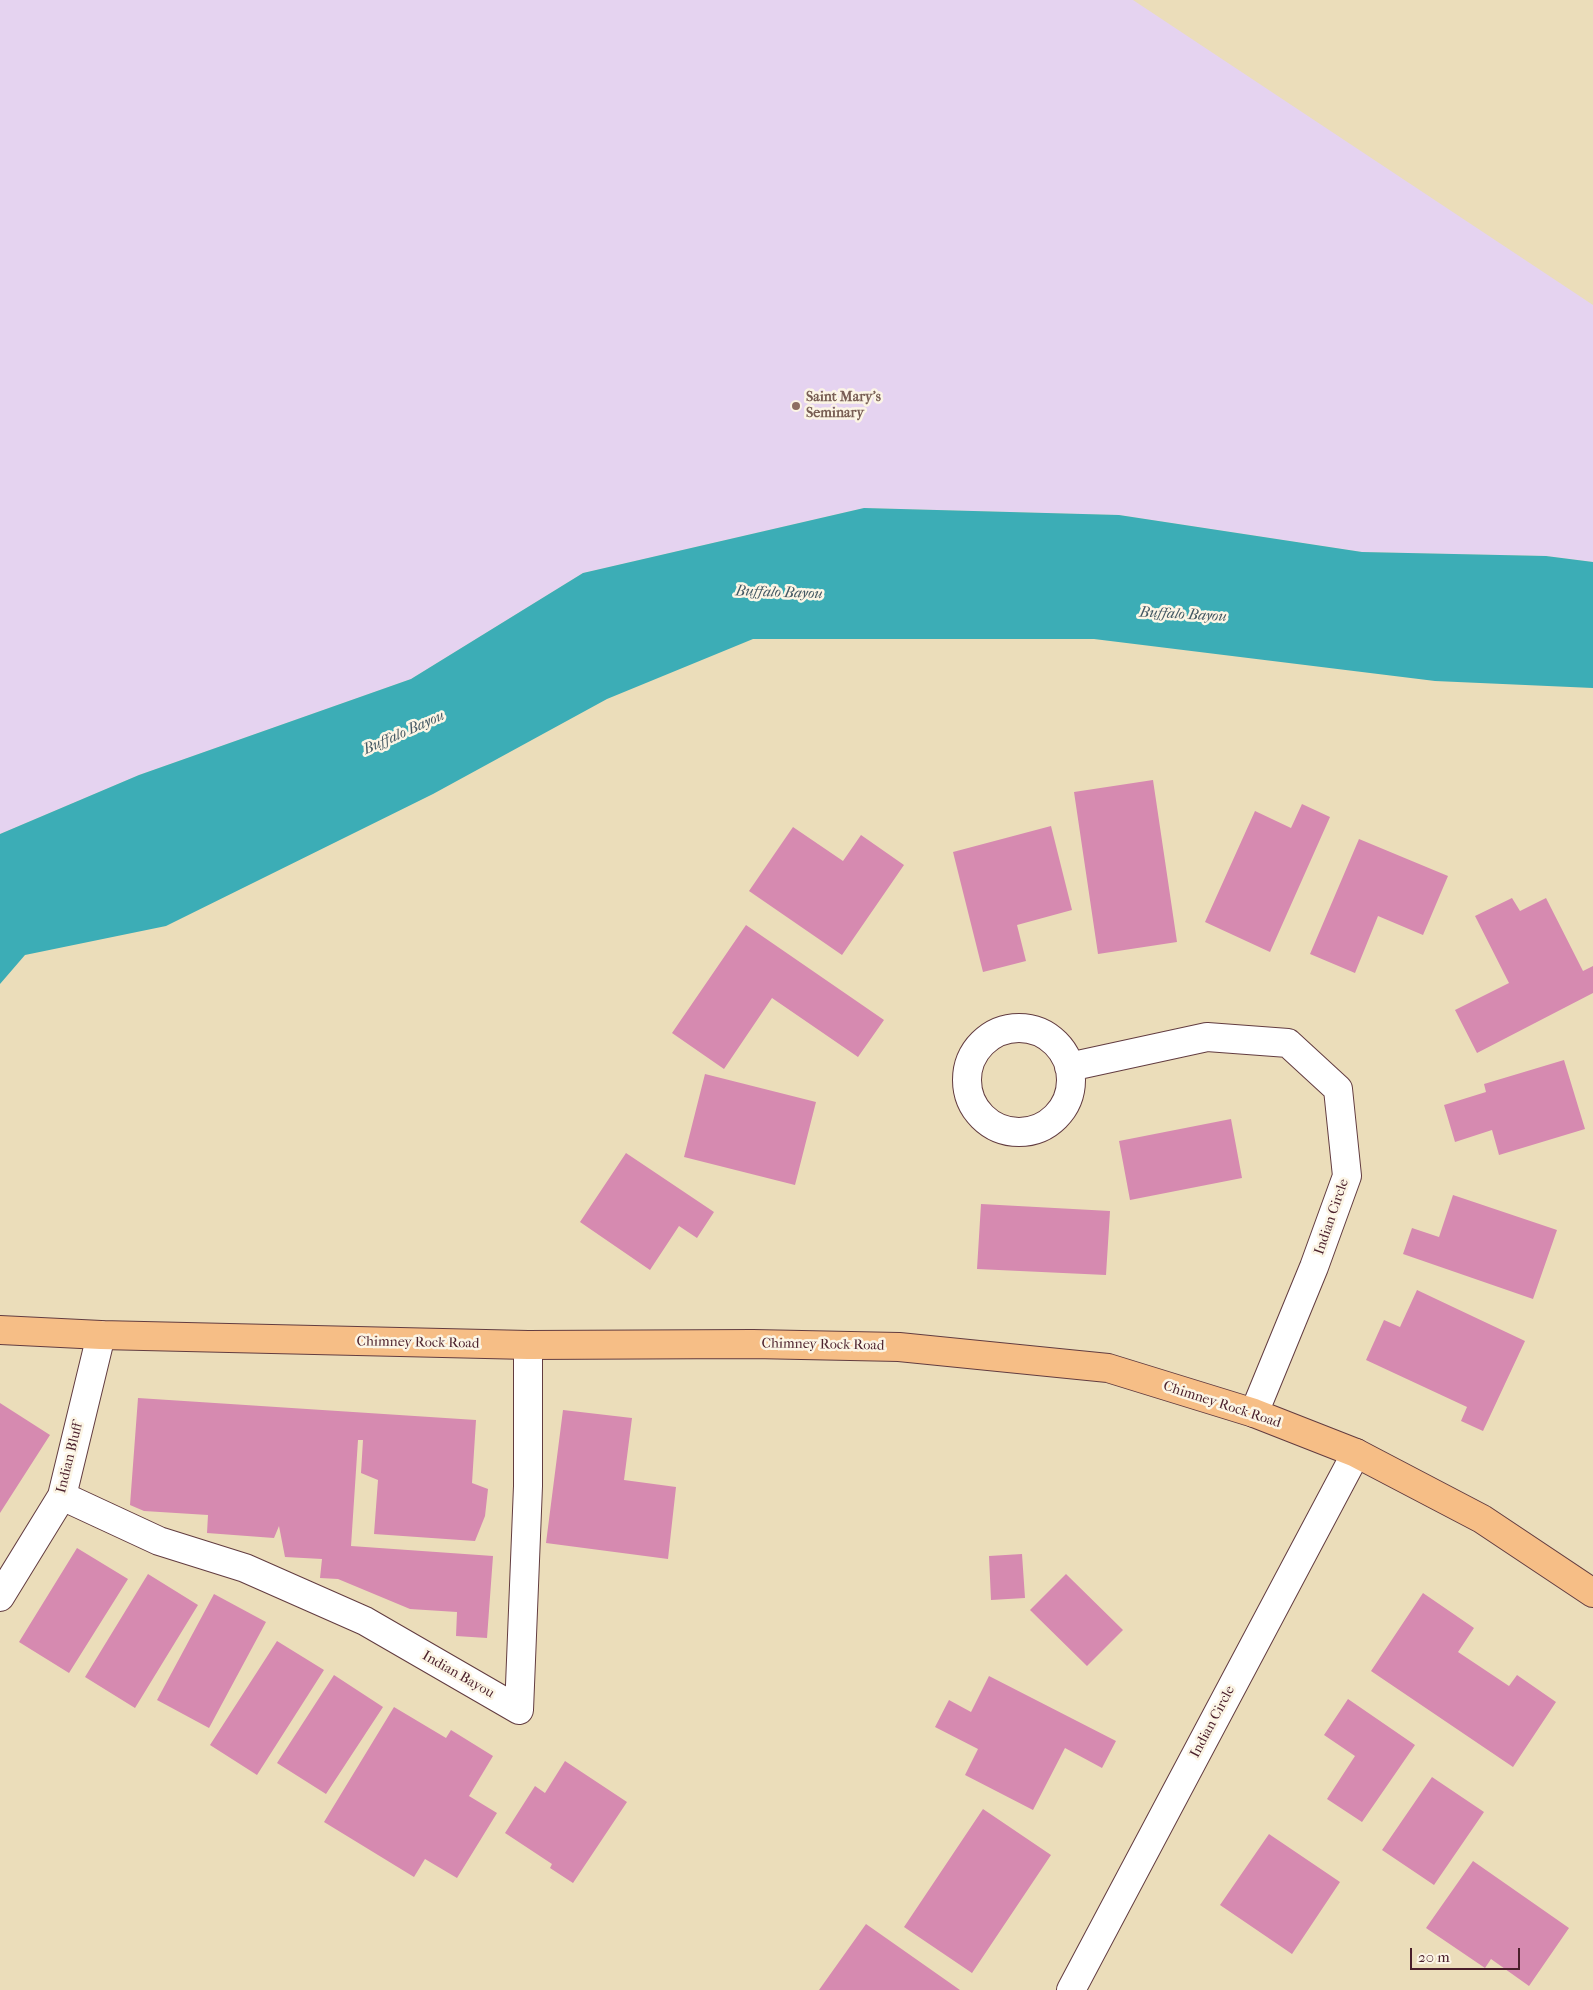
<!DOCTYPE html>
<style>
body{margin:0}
#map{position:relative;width:1593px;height:1990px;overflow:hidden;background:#ebddba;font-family:"IM FELL French Canon",serif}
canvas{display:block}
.scale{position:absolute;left:1410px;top:1948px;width:110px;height:22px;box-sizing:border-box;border:2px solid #4a1f2b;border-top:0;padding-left:6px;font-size:15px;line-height:18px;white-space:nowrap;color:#4a1f2b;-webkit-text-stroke:4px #fcf5e5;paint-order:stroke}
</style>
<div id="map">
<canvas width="1593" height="1990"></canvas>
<div class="scale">20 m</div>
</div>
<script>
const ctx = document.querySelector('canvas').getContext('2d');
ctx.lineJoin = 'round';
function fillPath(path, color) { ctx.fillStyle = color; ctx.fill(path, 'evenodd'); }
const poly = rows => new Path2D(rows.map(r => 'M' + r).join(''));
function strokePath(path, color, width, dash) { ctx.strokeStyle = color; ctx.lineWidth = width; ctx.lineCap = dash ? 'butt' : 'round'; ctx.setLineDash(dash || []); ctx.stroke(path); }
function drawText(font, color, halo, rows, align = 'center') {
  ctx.font = font + ' "IM FELL French Canon",serif'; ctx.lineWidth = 5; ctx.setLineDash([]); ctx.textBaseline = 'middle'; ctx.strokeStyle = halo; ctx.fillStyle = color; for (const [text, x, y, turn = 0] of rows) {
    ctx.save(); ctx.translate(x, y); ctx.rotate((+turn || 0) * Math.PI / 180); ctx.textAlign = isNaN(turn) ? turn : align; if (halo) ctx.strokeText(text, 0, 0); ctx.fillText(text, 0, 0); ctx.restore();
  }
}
const built = poly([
 [0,0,1133,0,1593,305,1593,562,1546,556,1362,552,1119,515,864,508,583,573,411,679,139,775,0,834]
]);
const water = poly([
 [864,508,1119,515,1362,552,1546,556,1593,562,1593,688,1435,681,1094,639,753,639,607,699,433,794,166,926,25,955,0,984,0,834,139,775,411,679,583,573]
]);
const building = poly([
 [1153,780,1177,942,1098,954,1074,792],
 [1302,804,1330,817,1270,952,1205,922,1255,811,1291,828],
 [1051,826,1072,910,1017,925,1026,961,983,972,953,852],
 [793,827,843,861,861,835,904,865,842,955,749,891],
 [1359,839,1448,876,1423,935,1378,916,1355,973,1310,954],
 [1512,898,1520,911,1546,898,1583,971,1593,966,1593,993,1477,1053,1455,1010,1509,983,1475,916],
 [746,925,884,1020,858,1057,772,998,724,1069,672,1033],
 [1564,1060,1585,1129,1499,1155,1492,1130,1455,1142,1444,1105,1486,1092,1484,1084],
 [705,1074,816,1102,795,1185,684,1157],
 [1231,1119,1242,1178,1130,1200,1119,1141],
 [626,1153,714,1212,697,1238,679,1226,650,1270,580,1222],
 [1453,1195,1557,1230,1533,1299,1403,1254,1412,1228,1439,1237],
 [981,1204,1110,1211,1106,1275,977,1269],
 [1417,1290,1525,1341,1483,1431,1461,1421,1467,1407,1366,1360,1384,1320,1400,1327],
 [138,1398,476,1420,472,1483,488,1489,485,1516,475,1541,374,1534,378,1480,361,1473,363,1440,358,1440,351,1546,493,1556,487,1638,456,1636,457,1612,410,1609,338,1579,320,1578,322,1559,285,1557,279,1526,274,1538,207,1533,208,1515,144,1511,130,1505],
 [0,1403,50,1435,0,1513],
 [563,1410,632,1418,624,1480,676,1487,668,1559,546,1543],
 [77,1548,128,1579,69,1673,19,1642],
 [1022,1554,1025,1598,991,1600,989,1556],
 [148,1574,198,1605,135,1708,85,1677],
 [1066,1574,1123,1630,1087,1666,1030,1610],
 [1423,1593,1474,1628,1458,1652,1509,1686,1517,1675,1556,1702,1513,1767,1371,1671],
 [214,1594,266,1622,209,1728,157,1700],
 [277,1641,324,1670,257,1775,210,1745],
 [334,1675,383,1707,326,1794,277,1763],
 [989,1676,1116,1741,1102,1768,1065,1748,1033,1810,965,1775,978,1749,935,1727,949,1700,971,1712],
 [1348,1699,1415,1745,1362,1822,1327,1799,1355,1756,1324,1735],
 [394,1707,446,1738,451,1730,493,1756,469,1796,497,1813,457,1878,425,1859,414,1877,324,1822],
 [565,1761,627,1802,573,1883,550,1868,552,1864,505,1833,535,1786,545,1793],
 [1432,1777,1484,1812,1434,1885,1382,1850],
 [983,1809,1051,1855,972,1973,904,1927],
 [1269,1834,1340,1882,1292,1954,1220,1905],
 [1473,1861,1569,1928,1529,1986,1491,1959,1485,1968,1426,1928],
 [866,1924,960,1990,819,1990]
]);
const minor = poly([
 '967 1080a52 52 0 1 1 104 0a52 52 0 1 1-104 0Z',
 [1069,1067,1207,1037,1288,1043,1338,1089,1347,1176,1314,1267,1254,1413],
 [62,1496,159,1541,245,1568,365,1621,519,1710,528,1486,528,1345],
 [0,1597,62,1496,101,1335],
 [1071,1990,1356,1453]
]);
const major = poly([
 [0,1330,101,1335,528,1345,753,1344,899,1347,1108,1368,1254,1413,1356,1453,1482,1519,1593,1593]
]);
const markers = [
 [796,406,5,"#8d6e63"]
];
const educationNames = [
 ["Saint Mary's",806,398],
 ["Seminary",806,414]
];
const streetNames = [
 ["Indian Circle",1332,1217,-71],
 ["Chimney Rock Road",418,1343,1],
 ["Chimney Rock Road",823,1345,1],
 ["Chimney Rock Road",1222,1405,18],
 ["Indian Bluff",70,1458,-76],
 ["Indian Bayou",458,1675,30],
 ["Indian Circle",1213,1722,-62]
];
const waterNames = [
 ["Buffalo Bayou",779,593,2],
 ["Buffalo Bayou",1183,615,3],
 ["Buffalo Bayou",404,733,-24]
];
fillPath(built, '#e5d3f0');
fillPath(water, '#3cadb6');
fillPath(building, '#d68ab0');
strokePath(minor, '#623c40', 30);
strokePath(major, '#623c40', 30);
strokePath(minor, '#fff', 28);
strokePath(major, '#f6be86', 28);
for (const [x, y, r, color] of markers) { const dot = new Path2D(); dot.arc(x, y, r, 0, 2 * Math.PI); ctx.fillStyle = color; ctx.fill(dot); strokePath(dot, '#fcf5e5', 2); }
drawText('bold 14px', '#785e54', '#fcf5e5', educationNames, 'left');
drawText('14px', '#4a1f2b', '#fcf5e5', streetNames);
drawText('italic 15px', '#445863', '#fcf5e5', waterNames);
</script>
